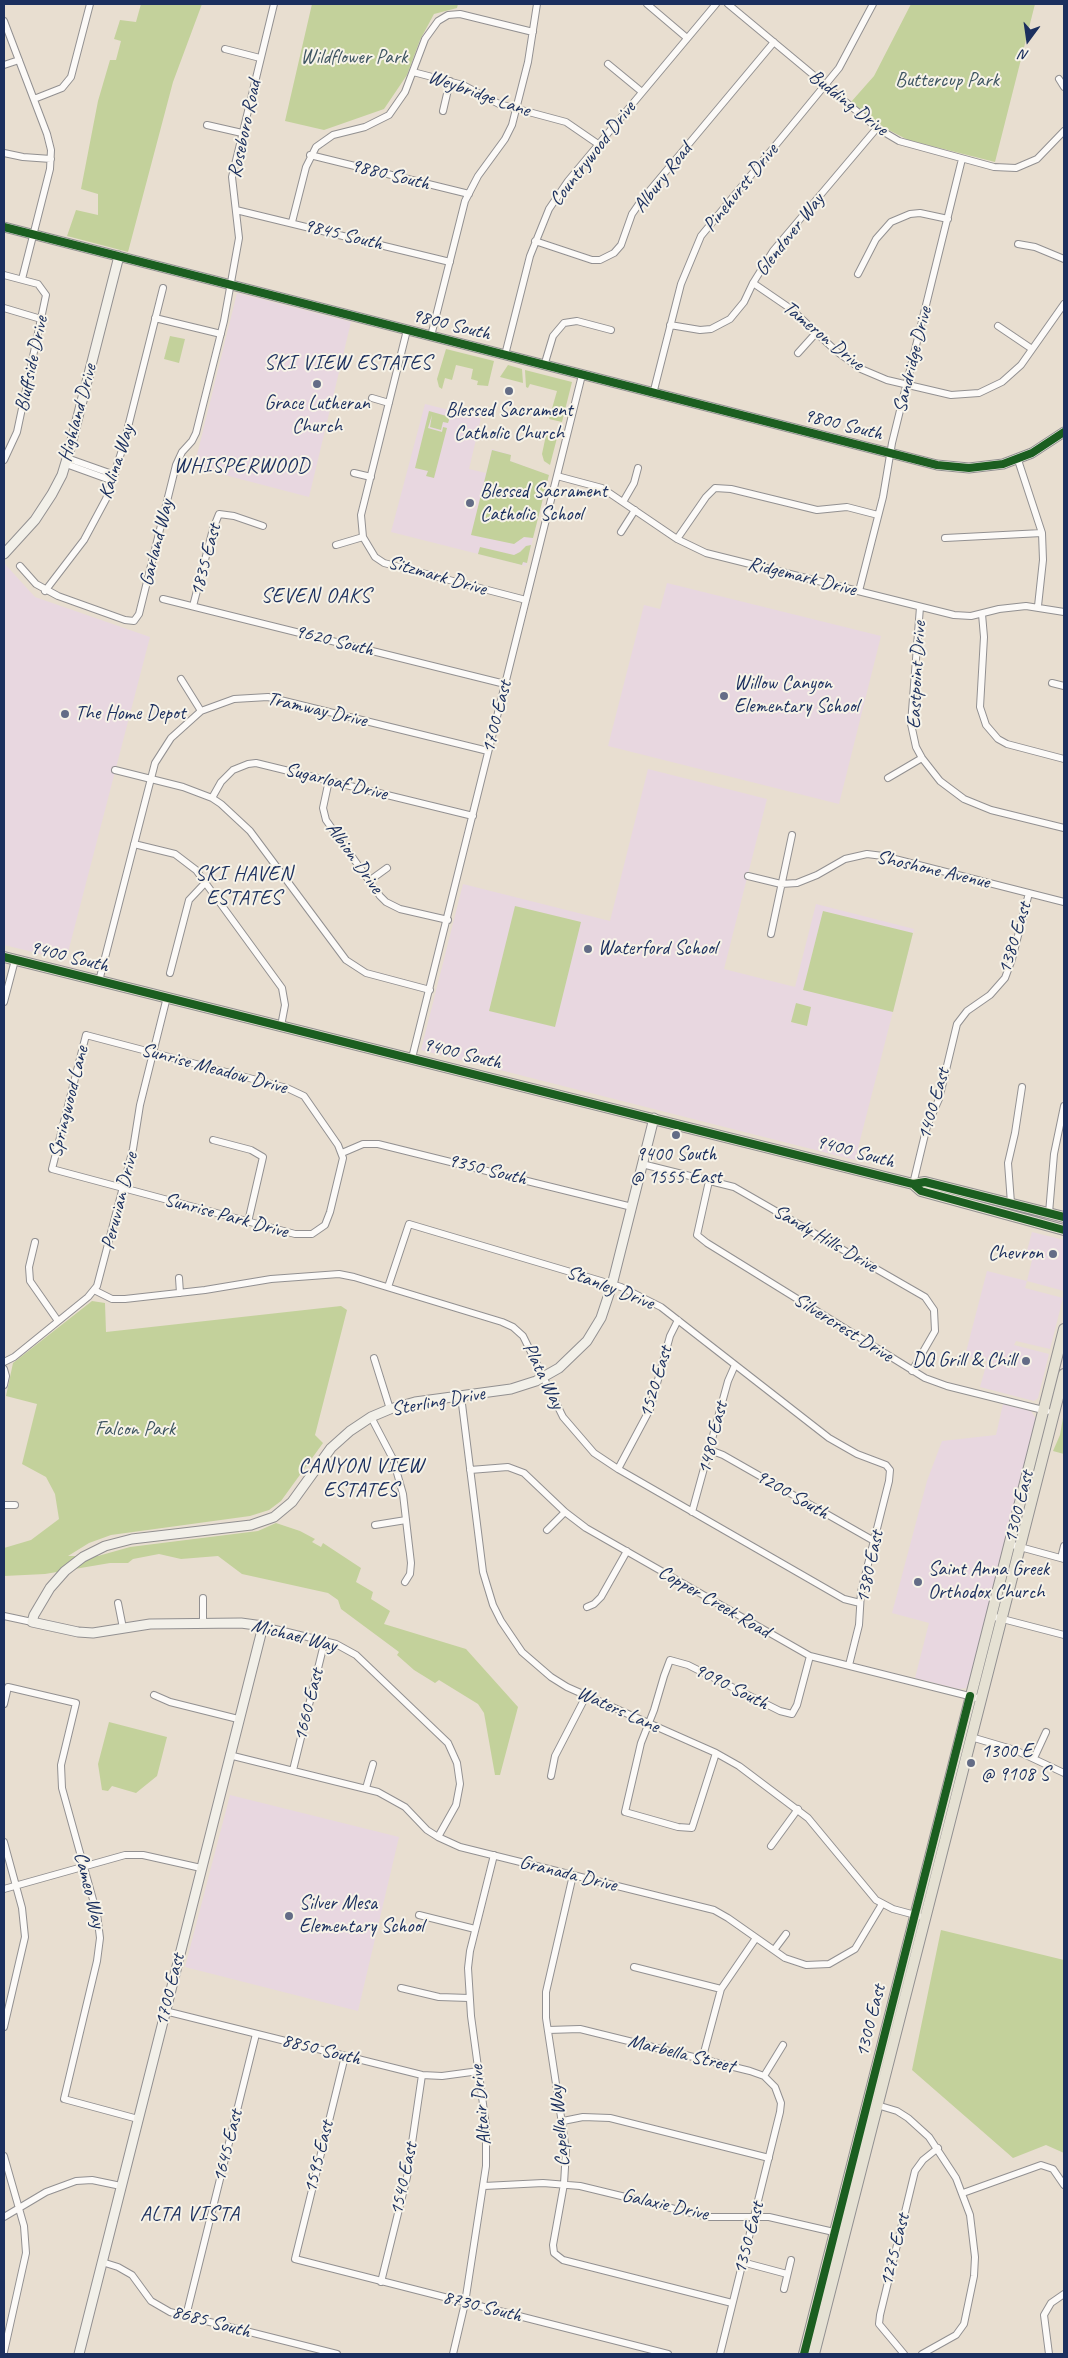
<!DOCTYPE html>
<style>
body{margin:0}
#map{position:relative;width:1068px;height:2358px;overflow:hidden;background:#e8ded0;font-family:Caveat,sans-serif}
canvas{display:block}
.frame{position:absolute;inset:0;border:5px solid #1b2f5e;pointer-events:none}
.north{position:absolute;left:1003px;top:15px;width:50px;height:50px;-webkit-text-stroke:4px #f7f3e8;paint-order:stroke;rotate:194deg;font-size:14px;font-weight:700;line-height:20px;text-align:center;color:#1b2f5e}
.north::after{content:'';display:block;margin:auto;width:18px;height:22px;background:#1b2f5e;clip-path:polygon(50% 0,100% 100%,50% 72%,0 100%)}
</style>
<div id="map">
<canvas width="1068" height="2358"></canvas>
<div class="frame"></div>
<div class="north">N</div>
</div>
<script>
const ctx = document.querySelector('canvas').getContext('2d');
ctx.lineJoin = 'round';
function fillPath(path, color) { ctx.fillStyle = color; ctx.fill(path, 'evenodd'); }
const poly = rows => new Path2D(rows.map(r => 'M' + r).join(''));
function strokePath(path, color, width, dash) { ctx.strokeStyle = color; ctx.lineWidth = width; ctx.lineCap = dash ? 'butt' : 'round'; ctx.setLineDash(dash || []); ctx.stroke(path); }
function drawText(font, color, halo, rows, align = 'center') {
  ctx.font = font + ' Caveat,sans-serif'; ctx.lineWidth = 4; ctx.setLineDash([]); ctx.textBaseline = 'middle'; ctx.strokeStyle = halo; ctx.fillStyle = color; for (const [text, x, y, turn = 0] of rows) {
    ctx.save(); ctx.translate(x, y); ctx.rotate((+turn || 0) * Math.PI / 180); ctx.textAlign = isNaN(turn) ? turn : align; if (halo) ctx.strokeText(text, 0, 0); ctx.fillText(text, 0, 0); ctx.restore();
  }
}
const built = poly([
 [237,293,351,322,309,497,194,467],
 [425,404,481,418,469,469,486,473,492,449,511,455,510,461,549,475,526,566,391,532],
 [4,563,35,597,150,637,66,960,4,945],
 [667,583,881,636,839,804,608,746,644,605,660,609],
 [648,769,767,799,724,969,795,987,816,904,914,929,855,1160,421,1050,463,884,610,921],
 [1032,1232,1064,1240,1064,1291,1027,1281,1025,1288,1063,1298,1050,1349,1016,1341,1014,1345,1049,1354,1038,1398,1034,1401,980,1387,987,1362,995,1363,965,1356,987,1271,1027,1281,1032,1260,1025,1258],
 [1003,1404,1031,1411,1036,1419,970,1678,966,1688,959,1689,915,1678,929,1623,892,1613,927,1481,942,1441,996,1435],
 [230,1795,399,1837,358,2011,185,1967]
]);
const green = poly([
 [141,4,202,4,173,82,128,252,67,236,76,210,98,215,98,194,81,189,98,101,110,60,116,60,121,41,114,39,120,20,136,22],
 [312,4,458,4,457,8,434,14,420,40,407,75,384,109,324,130,285,121],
 [911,4,1035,4,995,162,908,140,881,126,851,102,874,76],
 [170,336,185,339,179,363,164,359],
 [446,349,494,361,488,386,477,385,478,381,471,379,473,369,456,365,452,380,445,378,442,389,439,387,437,379],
 [508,365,522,369,523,383,500,377],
 [525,370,572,382,562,422,549,419,557,391,530,384,528,388,526,387],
 [429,411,450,417,448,423,443,422,441,430,430,427,432,415,428,428,442,432,443,427,447,428,434,478,426,476,428,471,415,468],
 [546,435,557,438,550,465,544,461,542,454],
 [492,450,511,455,510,461,549,475,533,538,524,537,514,544,471,535],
 [531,545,527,563,523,562,522,565,478,554,480,547,514,555,520,552,526,546],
 [515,906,581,922,555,1027,489,1011],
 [823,911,913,933,893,1012,803,990],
 [796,1003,811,1007,807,1026,791,1022],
 [92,1301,105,1303,106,1332,341,1306,347,1310,315,1435,323,1443,281,1501,269,1510,250,1516,111,1535,89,1543,68,1556,98,1556,130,1547,258,1531,276,1523,300,1531,315,1539,312,1542,321,1547,323,1543,361,1568,356,1582,373,1592,371,1599,390,1611,384,1624,466,1649,518,1707,500,1775,495,1775,484,1713,478,1704,439,1680,435,1683,414,1670,397,1655,399,1652,341,1609,338,1600,328,1593,242,1574,218,1556,181,1559,159,1554,133,1559,128,1563,110,1563,45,1574,4,1576,4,1548,31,1540,59,1519,55,1494,46,1477,22,1464,37,1404,6,1396,13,1363],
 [1064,1412,1064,1454,1053,1451,1060,1435],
 [109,1722,167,1737,157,1776,136,1793,112,1786,108,1791,102,1790,98,1764],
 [941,1930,1064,1960,1064,2153,1046,2145,1013,2158,912,2070]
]);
const street = poly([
 [647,4,687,38],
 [728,4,877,128,899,141,994,167,1016,168,1037,159,1064,131],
 [4,21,47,134,51,150,50,169,22,279],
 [225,49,260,58],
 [608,64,642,92],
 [4,65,19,60],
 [413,72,463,85,499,104,566,122,598,144],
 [1059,79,1064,87],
 [34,99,62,88,71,77,90,4],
 [443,111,450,81],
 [207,125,242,133],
 [4,153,23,157,51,159],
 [310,155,469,194],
 [236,210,450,262],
 [292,222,306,167,316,147,333,135,365,127,389,115,405,92,425,39,438,21,448,15,460,14,533,32],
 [535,241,592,260,600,260,614,253,621,245,632,214,641,201,774,42],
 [1018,244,1035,247,1064,259],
 [858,274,876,239,891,222,910,214,920,213,948,219],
 [4,275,38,284,46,295,17,432,4,460],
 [753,283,791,309,836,351,861,369,887,380,951,395,979,393,1002,382,1021,365,1064,304],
 [4,308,41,319],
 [155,318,221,334],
 [670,325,700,330,711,329,730,319,744,302,753,283,773,251,877,128],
 [998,326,1032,349],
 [407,330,361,515,363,537,375,557,384,563,526,600],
 [431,336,465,201,478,176,505,139,512,125,528,62,537,4],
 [798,353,816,333],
 [505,355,530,256,549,209,568,181,716,4],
 [544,366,553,336,564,323,577,321,611,330],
 [653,394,681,284,701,236,839,68,873,4],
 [372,398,389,403],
 [67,458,115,475],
 [1018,460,1042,533,1043,560,1038,606],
 [66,464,113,481],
 [354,473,371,477],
 [557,476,602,488,677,539,706,553,954,615,971,616,999,609,1026,606,1064,612],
 [623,502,634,483,638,468],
 [621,532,635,510],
 [945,538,1042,533],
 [677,539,706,497,715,488,731,489,817,510,847,507,878,515],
 [336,545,363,537],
 [20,566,36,584,58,596,125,620,134,621,139,614,176,465,182,452,192,441,196,433,224,321,239,238,232,177,274,4],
 [45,591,84,540,106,499,123,447,163,288],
 [859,591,883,497,892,443,962,159],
 [163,599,505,684],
 [193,606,213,529,219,514,234,516,263,526],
 [920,607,911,724,916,747,922,758,940,781,964,799,991,810,1064,828],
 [982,614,984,637,980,707,986,725,998,739,1007,744,1064,759],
 [181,679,201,711],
 [1052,683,1064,686],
 [115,770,183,787,212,798,221,804,250,831,346,960,366,973,430,990],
 [888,778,922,758],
 [329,780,323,808,326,820,380,896,386,902,400,909,448,920],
 [212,798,221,782,233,770,248,764,256,763,473,816],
 [134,844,175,854,196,870,282,988,285,1005,281,1026],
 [748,876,781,884,797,883,817,875,845,859,867,854,883,856,1064,902],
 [369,881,387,868],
 [771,934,792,835],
 [170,973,189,900,205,883],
 [99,981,155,763,171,738,201,711,234,699,268,697,488,751],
 [4,1002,15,960],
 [86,1035,287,1088,304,1096,338,1145,343,1158,330,1212,325,1225,312,1234,295,1234,52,1169,86,1035],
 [412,1058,582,375],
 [213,1140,251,1150,263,1157,248,1222],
 [342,1153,363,1144,378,1144,632,1207],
 [642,1164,734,1187,925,1297,934,1310,935,1331,912,1371],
 [709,1181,697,1235,707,1243,925,1378,947,1386,1047,1411],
 [913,1184,927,1126,939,1099,957,1024,967,1011,990,995,1005,978,1012,959,1029,893],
 [1011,1203,1008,1163,1015,1133,1022,1087],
 [1049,1213,1054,1154,1064,1106],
 [35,1242,29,1267,30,1281,58,1321],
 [179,1278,180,1293],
 [388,1287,409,1224,621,1287,661,1307,829,1438,857,1454,886,1465,890,1470,889,1481,861,1592,859,1625,849,1665],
 [94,1290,112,1299,125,1299,205,1290,271,1279,339,1274,354,1277,502,1322,513,1327,523,1336,563,1417,594,1453,618,1469,844,1599,860,1603],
 [374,1358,390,1409],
 [4,1362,14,1357,88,1297,97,1286,133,1149,140,1105,167,997],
 [4,1369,6,1376,4,1385],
 [461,1396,483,1572,493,1605,501,1621,522,1652,551,1677,567,1687,716,1753,739,1766,808,1818,876,1900,893,1909,919,1916],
 [371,1417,393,1459,403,1494,411,1563,410,1574,405,1582],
 [710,1450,723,1455,874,1541],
 [618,1469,650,1409,670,1336,678,1320],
 [470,1470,508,1467,524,1473,565,1512,586,1528,810,1656,981,1699],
 [4,1505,15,1505],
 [692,1512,728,1381,735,1365],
 [375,1525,406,1520],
 [547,1530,565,1512],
 [1009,1544,1064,1559],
 [1061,1558,1064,1546],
 [118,1603,123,1628],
 [587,1607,594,1604,601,1597,627,1551],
 [4,1616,32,1622],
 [991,1616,1064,1635],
 [203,1623,203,1598],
 [263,1626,336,1644,356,1655,448,1743,457,1763,460,1784,456,1805,438,1837],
 [154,1695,170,1702,238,1719],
 [4,1704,8,1687,76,1703,61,1765,62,1788,97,1914,100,1938,97,1961,64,2099,138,2119],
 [971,1737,1015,1750,1064,1773],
 [716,1753,692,1828,678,1827,625,1812,641,1743,654,1710,664,1676,670,1660,688,1665,780,1711,792,1714,797,1705,810,1656],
 [229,1755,378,1792,405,1807,427,1830,438,1837,460,1847,714,1910,728,1918,785,1958,806,1965,829,1964,855,1949,882,1904],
 [1034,1758,1046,1732],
 [293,1770,325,1640],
 [551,1776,555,1756,586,1696],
 [366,1788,373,1764],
 [4,1842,22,1908,25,1937,4,2027],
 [771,1846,798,1809],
 [573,1875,546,1992,546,2018,566,2150,564,2184,553,2245,554,2253,563,2260,732,2303],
 [4,1889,125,1855,143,1855,201,1868],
 [419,1915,475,1929],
 [774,1950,786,1934],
 [634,1967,721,1989],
 [401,1988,439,1997,469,1998],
 [165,2011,422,2075,442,2076,479,2071],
 [548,2030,580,2029,750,2071,764,2076,775,2087,781,2103,780,2112,720,2354],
 [345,2056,295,2259,668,2354],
 [702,2060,721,1989,756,1938],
 [764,2076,783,2045],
 [877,2105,897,2111,908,2118,929,2137,956,2178,970,2215,975,2257,974,2276,964,2324,956,2335,922,2354],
 [563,2121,583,2117,610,2118,769,2158],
 [4,2156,24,2226,26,2253,4,2352],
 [484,2186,543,2183,580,2186,708,2217,769,2217,838,2233],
 [963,2193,1041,2165,1053,2169,1064,2185],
 [4,2217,46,2192,76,2181,92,2180,121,2186],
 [102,2262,118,2267,132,2275,151,2301,170,2312,337,2354],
 [742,2262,787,2274],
 [381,2282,407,2177,422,2075],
 [784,2289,791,2260],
 [186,2316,256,2034],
 [453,2354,465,2303,486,2166,486,2126,471,2016,468,1968,470,1951,494,1855],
 [904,2354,879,2324,880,2315,915,2171,923,2160,938,2148],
 [1049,2354,1044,2315,1051,2303,1064,2294]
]);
const secondary = poly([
 [4,227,937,465,969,468,1003,464,1032,453,1064,432],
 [4,554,35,520,52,494,62,475,69,452,119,256],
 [79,2354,263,1626,241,1623,150,1624,93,1633,78,1632,32,1622,34,1615,50,1588,65,1571,83,1557,105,1546,132,1539,251,1525,274,1517,292,1502,331,1448,350,1431,371,1417,390,1409,415,1402,511,1389,536,1381,559,1368,587,1341,601,1318,612,1285,654,1118]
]);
const primary = poly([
 [4,957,913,1184,925,1182,1064,1217],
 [913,1184,921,1191,1064,1230],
 [804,2354,1064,1329],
 [814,2354,1064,1374]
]);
const cycleway = poly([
 [4,227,937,465,969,468,1003,464,1032,453,1064,432],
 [4,957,913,1184,925,1182,1064,1217],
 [913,1184,921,1191,1064,1230],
 [804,2354,970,1696]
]);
const markers = [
 [317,384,5,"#636c86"],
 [509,391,5,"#636c86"],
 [470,503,5,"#636c86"],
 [724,696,5,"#636c86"],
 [65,714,5,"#636c86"],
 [588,949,5,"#636c86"],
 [676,1135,5,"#636c86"],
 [1053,1254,5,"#636c86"],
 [1026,1361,5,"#636c86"],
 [918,1582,5,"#636c86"],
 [971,1763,5,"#636c86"],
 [289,1916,5,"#636c86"]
];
const parkNames = [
 ["Wildflower Park",354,58],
 ["Buttercup Park",947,81],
 ["Falcon Park",135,1430]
];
const streetNames = [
 ["Weybridge Lane",479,94,19],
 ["Budding Drive",848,103,38],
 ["Roseboro Road",245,129,-78],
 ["Countrywood Drive",593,154,-52],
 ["9880 South",390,175,14],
 ["Albury Road",663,178,-52],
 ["Pinehurst Drive",741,188,-51],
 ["9845 South",343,235,14],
 ["Glendover Way",790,235,-52],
 ["9800 South",451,325,14],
 ["Tameron Drive",823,336,39],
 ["Sandridge Drive",913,360,-76],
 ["Bluffside Drive",32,364,-78],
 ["Highland Drive",78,413,-75],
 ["9800 South",843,425,14],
 ["Kalina Way",117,462,-72],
 ["Garland Way",157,543,-76],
 ["1835 East",206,560,-75],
 ["Sitzmark Drive",437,576,16],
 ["Ridgemark Drive",802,577,14],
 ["9620 South",334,641,14],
 ["Eastpoint Drive",917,675,-87],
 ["Tramway Drive",317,710,13],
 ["1700 East",497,717,-76],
 ["Sugarloaf Drive",336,782,14],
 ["Albion Drive",354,858,54],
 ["Shoshone Avenue",933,870,13],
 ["1380 East",1015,938,-73],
 ["9400 South",69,957,14],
 ["9400 South",462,1054,14],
 ["Sunrise Meadow Drive",214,1069,15],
 ["Springwood Lane",69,1102,-76],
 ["1400 East",934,1104,-74],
 ["9400 South",855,1152,15],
 ["9350 South",487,1170,14],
 ["Peruvian Drive",120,1201,-76],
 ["Sunrise Park Drive",226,1216,15],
 ["Sandy Hills Drive",825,1239,30],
 ["Stanley Drive",610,1288,21],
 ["Silvercrest Drive",843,1328,32],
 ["Plata Way",543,1376,64],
 ["1520 East",656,1382,-73],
 ["Sterling Drive",438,1402,-10],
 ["1480 East",713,1438,-76],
 ["9200 South",792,1495,30],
 ["1300 East",1019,1507,-76],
 ["1380 East",870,1567,-78],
 ["Copper Creek Road",714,1602,30],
 ["Michael Way",294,1636,14],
 ["9090 South",731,1687,27],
 ["1660 East",309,1705,-76],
 ["Waters Lane",618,1710,24],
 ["Granada Drive",568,1874,14],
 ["Cameo Way",89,1890,76],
 ["1700 East",170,1990,-76],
 ["1300 East",871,2021,-76],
 ["8850 South",321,2050,14],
 ["Marbella Street",681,2054,14],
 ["Altair Drive",481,2105,-96],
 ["Capella Way",560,2126,-95],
 ["1645 East",228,2146,-76],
 ["1595 East",319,2157,-76],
 ["1540 East",404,2179,-78],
 ["Galaxie Drive",665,2205,13],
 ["1350 East",749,2238,-75],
 ["1275 East",895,2250,-76],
 ["8730 South",482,2307,14],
 ["8685 South",211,2322,15]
];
const poiNames = [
 ["Grace Lutheran",317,404,"center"],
 ["Church",317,427,"center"],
 ["Blessed Sacrament",509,411,"center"],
 ["Catholic Church",509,434,"center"],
 ["Blessed Sacrament",480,492],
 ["Catholic School",480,515],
 ["Willow Canyon",734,684],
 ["Elementary School",734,707],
 ["The Home Depot",75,714],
 ["Waterford School",598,949],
 ["9400 South",676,1155,"center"],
 ["@ 1555 East",676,1178,"center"],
 ["Chevron",1043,1254,"right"],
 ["DQ Grill & Chill",1016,1361,"right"],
 ["Saint Anna Greek",928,1570],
 ["Orthodox Church",928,1593],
 ["1300 E",981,1752],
 ["@ 9108 S",981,1775],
 ["Silver Mesa",299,1904],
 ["Elementary School",299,1927]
];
const neighbourhoodNames = [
 ["SKI VIEW ESTATES",348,363],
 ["WHISPERWOOD",242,466],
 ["SEVEN OAKS",316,596],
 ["SKI HAVEN",244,874],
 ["ESTATES",244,898],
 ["CANYON VIEW",361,1466],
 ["ESTATES",361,1490],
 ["ALTA VISTA",190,2214]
];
fillPath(built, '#e8d7e0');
fillPath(green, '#c3d19b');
strokePath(street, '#929091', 8);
strokePath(secondary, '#929091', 11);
strokePath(primary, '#929091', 12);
strokePath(street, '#fcfaf8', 6);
strokePath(secondary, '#f2f0e9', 9);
strokePath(primary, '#e5e1d3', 10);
strokePath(cycleway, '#1b5e20', 8);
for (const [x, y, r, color] of markers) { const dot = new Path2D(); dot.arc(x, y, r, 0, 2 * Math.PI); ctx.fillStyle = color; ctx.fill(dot); strokePath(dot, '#f7f3e8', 2); }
drawText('20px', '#3e5562', '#f7f3e8', parkNames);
drawText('20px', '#1b2f5e', '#f7f3e8', streetNames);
drawText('20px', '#1b2f5e', '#f7f3e8', poiNames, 'left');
ctx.letterSpacing = '1px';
drawText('21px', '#1b2f5e', '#f7f3e8', neighbourhoodNames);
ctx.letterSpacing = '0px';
</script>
